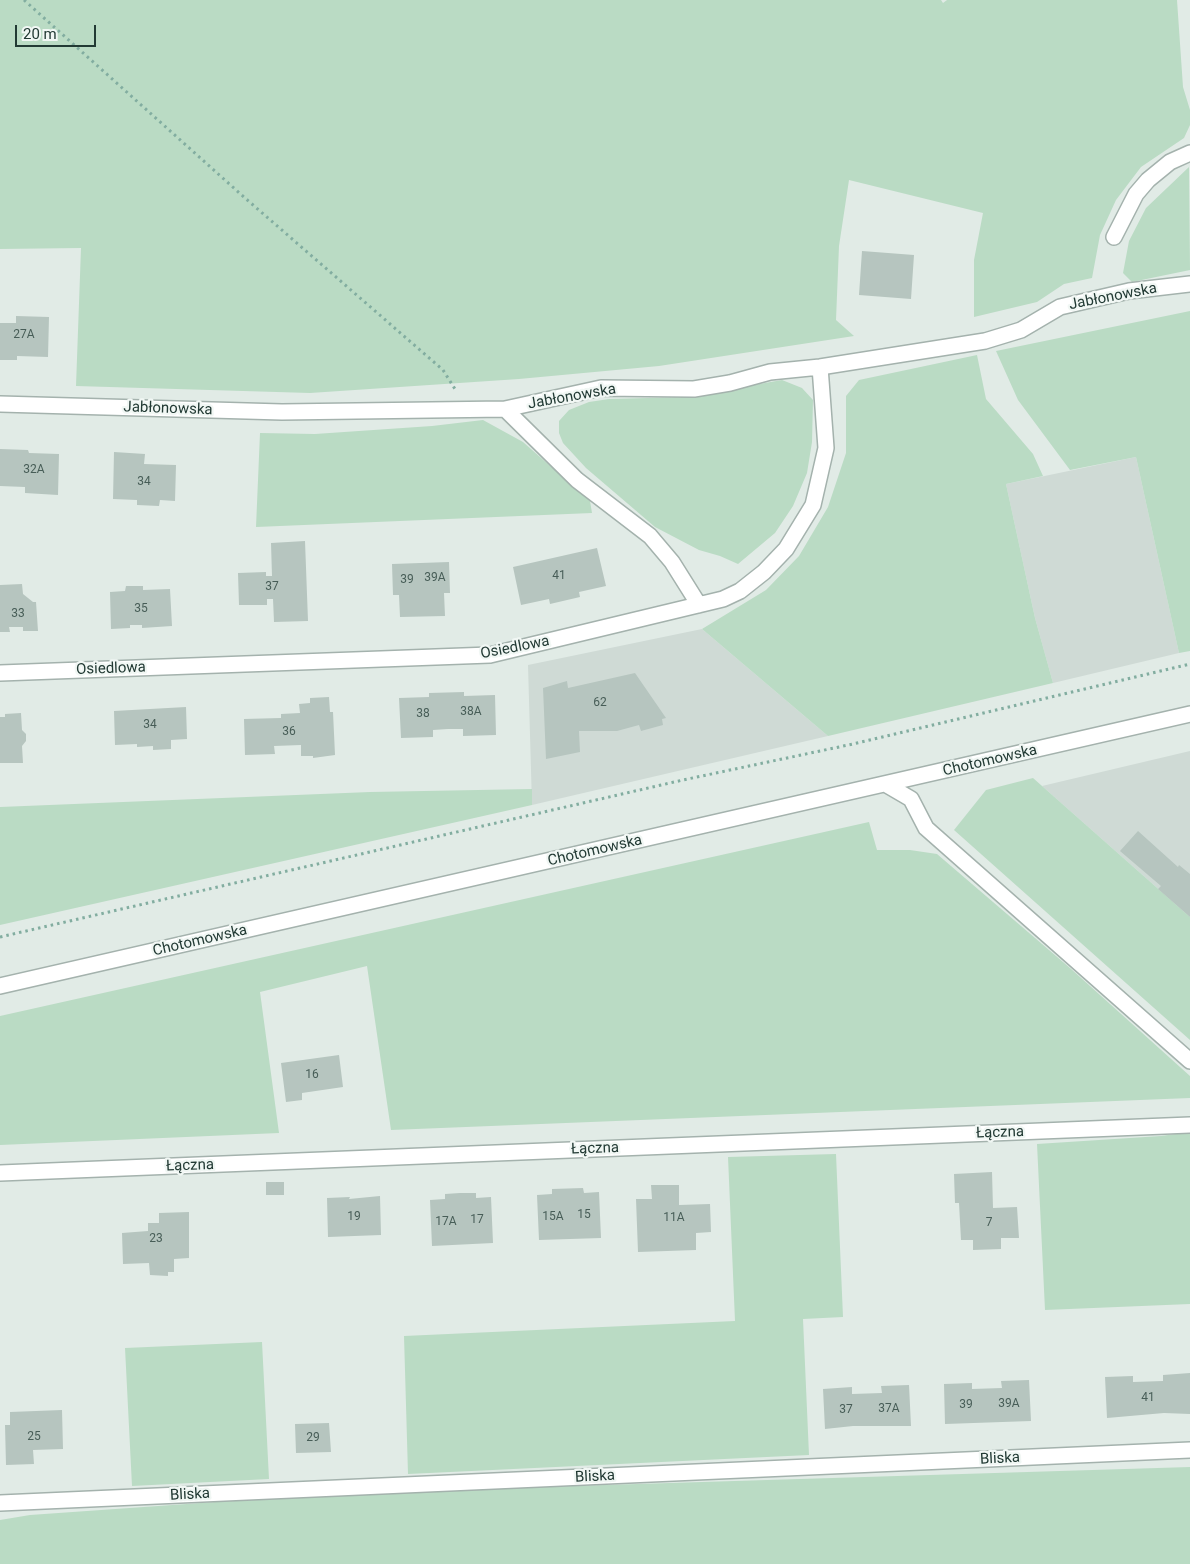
<!DOCTYPE html>
<meta charset="utf-8">
<style>
body{margin:0}
#map{position:relative;width:1190px;height:1564px;overflow:hidden;background:#e1ebe6;font-family:Roboto,sans-serif}
canvas{display:block}
.scale{position:absolute;left:15px;top:25px;width:81px;height:22px;box-sizing:border-box;border:2px solid #223a34;border-top:0;padding-left:6px;font-size:15px;line-height:18px;white-space:nowrap;color:#223a34;-webkit-text-stroke:4px #f1f7f4;paint-order:stroke}
</style>
<div id="map">
<canvas width="1190" height="1564"></canvas>
<div class="scale">20 m</div>
</div>
<script>
const ctx = document.querySelector('canvas').getContext('2d');
ctx.lineJoin = 'round';
function fillPath(path, color) { ctx.fillStyle = color; ctx.fill(path, 'evenodd'); }
const poly = rows => new Path2D(rows.map(r => 'M' + r).join(''));
function strokePath(path, color, width, dash) { ctx.strokeStyle = color; ctx.lineWidth = width; ctx.lineCap = dash ? 'butt' : 'round'; ctx.setLineDash(dash || []); ctx.stroke(path); }
function drawText(font, color, halo, rows, align = 'center') {
  ctx.font = font + ' Roboto,sans-serif'; ctx.lineWidth = 4.5; ctx.setLineDash([]); ctx.textBaseline = 'middle'; ctx.strokeStyle = halo; ctx.fillStyle = color; for (const [text, x, y, turn = 0] of rows) {
    ctx.save(); ctx.translate(x, y); ctx.rotate((+turn || 0) * Math.PI / 180); ctx.textAlign = isNaN(turn) ? turn : align; if (halo) ctx.strokeText(text, 0, 0); ctx.fillText(text, 0, 0); ctx.restore();
  }
}
const built = poly([
 [1136,457,1179,653,1053,683,1035,618,1006,484],
 [702,629,828,736,532,805,528,665],
 [1190,751,1190,917,1042,786]
]);
const green = poly([
 [0,0,941,0,943,3,947,0,1177,0,1183,87,1190,110,1190,125,1184,138,1141,167,1116,200,1100,235,1092,278,1064,284,1037,302,974,317,974,260,983,213,849,180,839,246,836,320,854,336,659,366,519,379,310,393,76,386,81,248,0,249],
 [1189,167,1190,270,1132,282,1123,273,1129,241,1146,208],
 [1190,311,1190,651,1179,653,1136,457,1070,470,1018,400,996,351],
 [977,355,986,399,1033,454,1043,476,1006,484,1035,618,1053,683,828,736,702,629,766,590,799,556,828,507,846,453,846,396,859,380],
 [782,380,802,388,813,400,812,442,807,473,793,506,775,533,738,564,720,556,699,550,655,527,586,468,563,443,559,433,559,421,569,410,589,402,609,399,686,397],
 [483,420,523,442,590,501,592,513,256,527,260,433,315,434,432,426],
 [1033,778,1190,917,1190,1040,954,830,986,790],
 [532,789,532,805,0,925,0,807,370,792],
 [869,822,877,850,910,850,937,854,1070,968,1190,1076,1190,1098,391,1130,367,966,260,992,279,1133,0,1145,0,1016],
 [1190,1132,1190,1304,1045,1310,1037,1144,1161,1136],
 [836,1154,843,1317,803,1319,809,1455,408,1474,404,1336,735,1321,728,1157],
 [262,1342,269,1479,132,1486,125,1348],
 [1190,1467,1190,1564,0,1564,0,1520,30,1515,215,1502,442,1490]
]);
const building = poly([
 [862,251,914,255,911,299,859,295],
 [16,316,49,317,48,357,17,356,17,360,0,360,0,323,16,323],
 [0,449,28,450,29,453,59,454,58,495,25,493,25,487,0,486],
 [114,452,145,454,144,464,176,465,175,501,160,500,159,506,137,505,137,500,113,499],
 [305,541,308,621,274,622,273,599,267,599,267,605,239,605,238,573,266,572,266,576,272,576,271,543],
 [597,548,606,586,579,592,580,597,550,604,549,599,521,605,513,567],
 [449,562,450,593,444,593,445,616,400,617,399,595,393,595,392,564],
 [22,584,23,594,33,602,36,602,38,631,23,631,23,627,9,627,10,632,0,632,0,585],
 [126,586,143,586,143,590,170,589,172,626,142,628,142,625,130,625,130,628,111,629,110,592,125,591],
 [635,673,666,718,662,719,663,725,641,731,639,725,617,731,579,731,580,752,546,759,543,688,567,681,568,688],
 [464,692,464,696,495,695,496,735,463,736,463,729,448,729,433,730,433,737,401,738,399,698,429,697,429,693],
 [329,697,330,712,333,712,335,755,313,758,313,756,301,756,301,745,274,746,275,754,245,755,244,719,281,718,281,714,300,713,299,704,310,703,310,698],
 [186,707,187,739,171,740,171,749,153,750,153,746,137,747,137,744,115,745,114,711],
 [21,713,22,730,26,734,26,741,22,746,23,763,0,763,0,717,5,717,5,714],
 [1138,831,1178,867,1179,865,1190,874,1190,917,1158,889,1161,886,1120,851],
 [339,1055,343,1087,302,1093,302,1100,286,1102,281,1063],
 [992,1172,993,1208,1017,1207,1019,1238,1001,1238,1001,1249,973,1250,973,1240,961,1240,959,1203,955,1203,954,1174],
 [266,1182,284,1182,284,1195,266,1195],
 [651,1185,679,1185,679,1205,710,1204,711,1232,696,1233,696,1250,638,1252,636,1199,652,1199],
 [583,1188,584,1193,599,1192,601,1238,539,1240,537,1195,552,1194,552,1189],
 [460,1193,476,1193,476,1198,491,1197,493,1243,432,1246,430,1200,445,1199,445,1194],
 [380,1196,381,1235,328,1237,327,1198,350,1197,349,1199],
 [189,1212,189,1258,174,1259,174,1272,168,1272,168,1276,150,1275,149,1263,123,1264,122,1233,148,1231,148,1223,159,1223,159,1213],
 [1190,1373,1190,1414,1164,1413,1107,1418,1105,1377,1133,1376,1133,1382,1163,1381,1163,1375],
 [1029,1380,1031,1421,945,1424,944,1384,972,1383,972,1389,1002,1388,1001,1381],
 [909,1385,911,1426,853,1426,825,1429,823,1389,852,1387,852,1394,882,1393,881,1386],
 [62,1410,63,1449,33,1450,34,1464,6,1465,5,1425,10,1425,10,1412],
 [329,1423,331,1452,296,1453,295,1424]
]);
const path = poly([
 [24,0,245,198,443,370,455,389],
 [0,937,683,780,853,744,1190,664]
]);
const minor = poly([
 [1114,237,1136,194,1148,180,1170,162,1190,153],
 [0,404,282,412,505,409,601,388,694,389,730,383,770,372,820,367,985,341,1021,330,1060,307,1129,291,1190,284],
 [505,409,577,480,650,536,672,562,699,605],
 [0,673,490,655,723,599,740,591,764,572,786,549,813,505,826,448,820,367],
 [887,785,911,799,926,828,1190,1061],
 [0,986,1190,714],
 [0,1173,1190,1125],
 [0,1503,1190,1450]
]);
const numberNames = [
 ["27A",24,335],
 ["32A",34,470],
 ["34",144,482],
 ["41",559,576],
 ["39A",435,578],
 ["39",407,580],
 ["37",272,587],
 ["35",141,609],
 ["33",18,614],
 ["62",600,703],
 ["38A",471,712],
 ["38",423,714],
 ["34",150,725],
 ["36",289,732],
 ["16",312,1075],
 ["15",584,1215],
 ["19",354,1217],
 ["15A",553,1217],
 ["11A",674,1218],
 ["17",477,1220],
 ["17A",446,1222],
 ["7",989,1223],
 ["23",156,1239],
 ["41",1148,1398],
 ["39A",1009,1404],
 ["39",966,1405],
 ["37A",889,1409],
 ["37",846,1410],
 ["25",34,1437],
 ["29",313,1438]
];
const streetNames = [
 ["Jabłonowska",1113,297,-11],
 ["Jabłonowska",572,397,-10],
 ["Jabłonowska",168,409,2],
 ["Osiedlowa",515,648,-11],
 ["Osiedlowa",111,669,-2],
 ["Chotomowska",990,761,-13],
 ["Chotomowska",595,851,-13],
 ["Chotomowska",200,941,-13],
 ["Łączna",1000,1133,-2],
 ["Łączna",595,1149,-2],
 ["Łączna",190,1166,-2],
 ["Bliska",1000,1459,-3],
 ["Bliska",595,1477,-3],
 ["Bliska",190,1495,-3]
];
fillPath(built, '#cfdad5');
fillPath(green, '#badbc4');
fillPath(building, '#b6c5bf');
strokePath(minor, '#a4b2ad', 18);
strokePath(path, '#82ada0', 3, [2.5, 4]);
strokePath(minor, '#fff', 15);
drawText('12px', '#475d57', null, numberNames);
drawText('15px', '#223a34', '#f1f7f4', streetNames);
</script>
